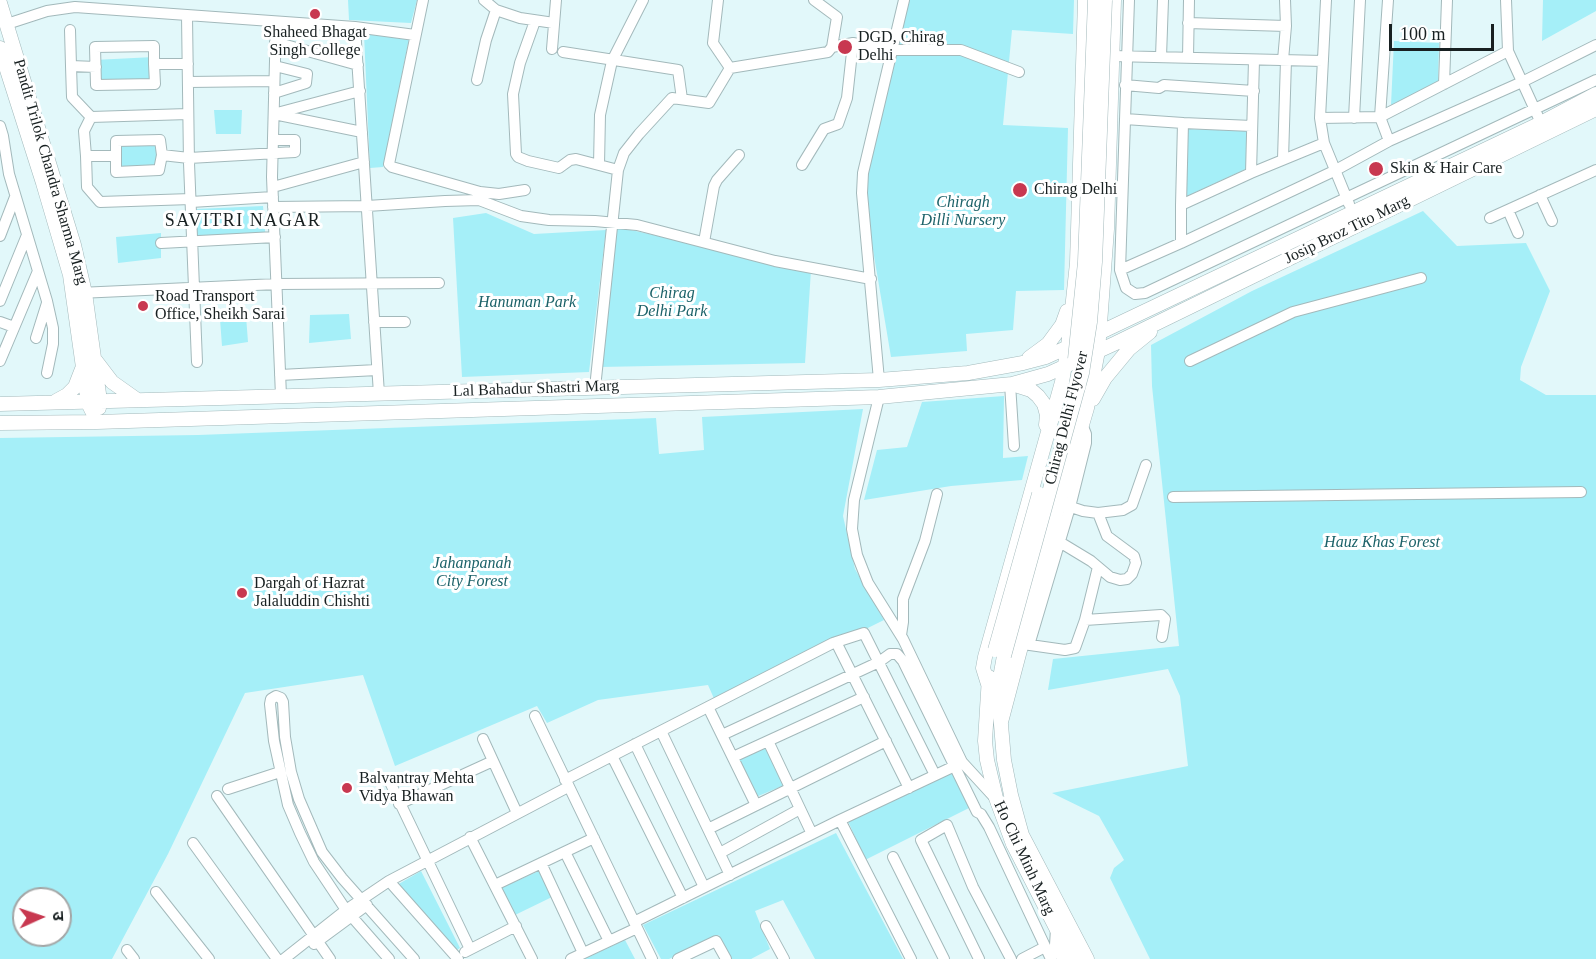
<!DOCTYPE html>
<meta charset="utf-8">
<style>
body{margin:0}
#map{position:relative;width:1596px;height:959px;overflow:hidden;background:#e2f8fa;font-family:"Times New Roman","Noto Sans Devanagari",serif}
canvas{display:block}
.north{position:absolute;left:12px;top:887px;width:60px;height:60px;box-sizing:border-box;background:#fff;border:2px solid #a3a6a6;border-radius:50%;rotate:87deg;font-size:16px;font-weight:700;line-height:24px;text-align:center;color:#182021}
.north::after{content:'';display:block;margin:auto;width:21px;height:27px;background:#c83850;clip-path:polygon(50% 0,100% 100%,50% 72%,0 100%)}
.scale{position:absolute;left:1389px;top:24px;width:105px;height:27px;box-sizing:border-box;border:3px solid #182021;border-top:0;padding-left:8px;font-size:18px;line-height:21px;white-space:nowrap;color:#182021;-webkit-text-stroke:4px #fff;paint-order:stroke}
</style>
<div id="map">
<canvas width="1596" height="959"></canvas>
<div class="north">उ</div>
<div class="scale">100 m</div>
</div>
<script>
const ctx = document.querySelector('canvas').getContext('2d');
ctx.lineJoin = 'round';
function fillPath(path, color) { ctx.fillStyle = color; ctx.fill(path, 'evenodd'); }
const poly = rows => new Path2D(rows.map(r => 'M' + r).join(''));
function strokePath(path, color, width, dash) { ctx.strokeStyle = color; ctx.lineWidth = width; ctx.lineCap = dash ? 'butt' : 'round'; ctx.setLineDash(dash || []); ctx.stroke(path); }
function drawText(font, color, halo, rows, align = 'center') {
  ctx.font = font + ' "Times New Roman",serif'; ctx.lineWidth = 6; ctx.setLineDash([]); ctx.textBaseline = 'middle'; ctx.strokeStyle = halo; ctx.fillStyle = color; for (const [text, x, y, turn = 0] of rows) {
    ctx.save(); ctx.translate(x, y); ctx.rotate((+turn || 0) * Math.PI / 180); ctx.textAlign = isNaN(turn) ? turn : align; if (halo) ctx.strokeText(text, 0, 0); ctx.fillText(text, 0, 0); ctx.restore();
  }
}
const green = poly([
 [348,0,417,0,411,23,349,20],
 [908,0,1074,0,1073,34,1012,30,1003,125,1068,128,1064,290,1016,291,1013,330,966,334,967,351,891,357,867,214,868,173],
 [1543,0,1596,0,1596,11,1542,41],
 [364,34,409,39,383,167,370,168],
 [1394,41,1439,43,1438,82,1391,105],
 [154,57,155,84,96,85,94,60],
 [214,110,242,110,241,134,216,134],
 [1188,129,1247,131,1246,169,1185,197],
 [158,143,159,170,116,172,115,145],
 [263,206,266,243,197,246,196,209],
 [1423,211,1457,246,1526,243,1550,291,1521,367,1520,380,1546,395,1596,395,1596,959,1150,959,1110,878,1114,868,1124,860,1099,816,1052,793,1188,766,1180,696,1168,669,1048,690,1053,659,1179,646,1152,386,1151,345,1252,291],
 [486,213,534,234,606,230,589,372,462,377,453,218],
 [613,226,811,270,805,363,600,367],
 [161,233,161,258,118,263,116,237],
 [349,314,351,339,309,343,310,315],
 [246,316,248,342,222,346,220,319],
 [1004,396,1003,458,1028,456,1022,480,951,486,864,500,877,450,907,447,922,402],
 [863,409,843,516,855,569,884,620,716,703,708,685,598,700,547,723,537,706,395,766,363,675,245,693,168,854,112,959,0,959,0,438,198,435,656,418,659,454,704,450,702,417],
 [24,899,60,899,60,935,24,935],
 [767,744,787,784,756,797,737,757],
 [954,771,971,807,865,860,848,821],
 [836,833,903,959,815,959,783,900,755,911,770,949,751,959,732,959,719,935,669,959,661,959,643,925],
 [541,870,552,897,515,915,501,888],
 [421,871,460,948,455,951,397,885],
 [625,940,635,959,584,959]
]);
const minor = poly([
 [423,0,389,164,392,167,480,192,479,200],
 [718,0,713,43,730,68],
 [814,0,837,17,832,47],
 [1129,0,1120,270,1126,288,1135,294,1145,293,1596,80],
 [1326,0,1320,118,1324,143,1349,204],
 [1506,0,1508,51],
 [496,10,520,18,554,23],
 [187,16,189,163,197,362],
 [535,21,520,63,513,94,516,154,518,157,528,161,559,168,570,160,576,159,599,165],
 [276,22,272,177,281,396],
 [1188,23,1286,26],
 [7,24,47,11,75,7,355,27,415,35],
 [355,27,379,394],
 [70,30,71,66],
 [275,42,358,65],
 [552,49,556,0],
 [563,52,678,70,682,99],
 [1112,56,1323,61],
 [1161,57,1163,0],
 [1188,58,1189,0],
 [1254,60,1251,173,1324,143],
 [1283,60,1286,26,1285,0],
 [154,64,155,84,96,85,95,47,154,46,154,64,188,64],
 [477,80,486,40,496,10,484,0],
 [188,82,274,81],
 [1444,84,1447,0],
 [1125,85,1159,88,1164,85,1254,91],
 [274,93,306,83,307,74,275,66],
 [277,113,360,91],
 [274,114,362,132],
 [91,117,72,97,71,66,96,67],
 [1320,118,1380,117,1508,51,1541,123],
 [1354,118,1360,0],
 [1125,119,1183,123,1181,205,1251,173],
 [1183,123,1252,126],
 [0,126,3,136,9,174,47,301,53,328,53,344,47,373],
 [1389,141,1522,82,1596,45],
 [162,155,159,170,116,172,116,141,160,140,162,155,189,158,295,152,295,140,273,140],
 [86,156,84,131,91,117,188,114],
 [116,156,86,156,87,187,100,202,191,199],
 [1283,159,1286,60],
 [802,165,824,129,838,124,847,98,853,43],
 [618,170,599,165,600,115,612,61,643,0],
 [273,187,364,162],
 [480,192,499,194,525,190],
 [1540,195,1552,221],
 [191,202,273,197],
 [273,207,367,206,445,201,479,200,521,216,549,220,595,221,637,225,775,261,871,279],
 [1508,210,1518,233],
 [1490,218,1596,170],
 [0,236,15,197],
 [704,242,714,186,717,180,739,155],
 [161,243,275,237],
 [1181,243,1334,171,1389,141,1380,117,1388,0],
 [1120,270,1181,243,1181,205],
 [79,293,277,284,439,283],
 [0,301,27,235],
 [0,322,14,327],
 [374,322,405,322],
 [36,338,47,303],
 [0,361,38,271],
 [1190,361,1293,312,1421,278],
 [280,375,377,370],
 [879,380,862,193,863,173,904,0],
 [1010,384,1014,446],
 [595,388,618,170,624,153,639,134,672,98,709,103,730,68,828,52,832,47,853,43,892,50,961,50,1019,72],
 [879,397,854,500,852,529,857,555,868,583,903,639,962,762,995,798],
 [1173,497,1581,492],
 [1098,513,1123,510,1132,505,1146,465],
 [1053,538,1091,561,1110,577,1120,580,1127,579,1132,574,1136,563,1134,556,1107,536,1098,513,1083,511,1065,505],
 [1085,620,1161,615,1165,619,1162,637],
 [901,635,903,622,903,599,925,541,937,494],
 [836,642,909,788],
 [1023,644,1065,650,1075,648,1085,620,1098,567],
 [1029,645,1070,507,1086,443,1086,434,1082,424],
 [708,707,756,805],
 [535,716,652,959],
 [661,731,730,875],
 [722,735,879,662,890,654,897,654,903,661,977,812,981,814,989,827,1051,959],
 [483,739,517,813],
 [768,741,812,834],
 [635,744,704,887],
 [612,756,683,898],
 [733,757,864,697],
 [389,780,470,949],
 [565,780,833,643,864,633,935,775],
 [228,789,280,772],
 [217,796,330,959],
 [399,804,493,761],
 [708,829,886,741],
 [470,837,532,959],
 [193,843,277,959],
 [565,852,609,941],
 [720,853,800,809],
 [893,857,944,959],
 [541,863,583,953],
 [389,881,458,959],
 [495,885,594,838],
 [156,892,209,959],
 [634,922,840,820],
 [766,926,784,959],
 [1056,929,1055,945,1062,959],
 [314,944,367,905],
 [127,950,134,959],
 [465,952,516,926],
 [284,959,346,910,389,881,568,787],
 [389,959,346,910,314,862,300,833,288,805,274,741,270,704,271,699,276,696,281,698,283,702,285,737,291,772,299,799,322,852,342,878,414,959],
 [571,959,637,928],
 [678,959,716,941,726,959],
 [911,959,840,820,959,764],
 [979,959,921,840,947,825,973,887,1011,959],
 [1022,959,1045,947]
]);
const major = poly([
 [0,3,74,245,85,293,100,401,99,408],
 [0,48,43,183,70,275,88,403,92,411],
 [1029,358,1048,344,1062,325,1067,311],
 [96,361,112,382,136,399],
 [1012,384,1031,390,1038,396,1044,404,1047,415,1046,425],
 [1093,399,1105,378,1129,349,1150,332],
 [56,401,67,395,75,387,82,369],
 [0,404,879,380,968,373,1023,363,1046,357,1101,332,1541,123,1596,94],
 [0,423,97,422,879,397,1012,384,1048,374,1116,343,1596,109],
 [1004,656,998,689,1004,760,1011,795,1022,835,1087,959],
 [989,677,985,741,987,760,996,798,1013,844,1072,959],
 [988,684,983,668,985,657,1062,382,1068,347,1077,263,1085,0],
 [1001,722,1059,503,1087,408,1098,351,1107,229,1114,0]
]);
const majorBridge = poly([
 [1075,359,1085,262,1095,0],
 [995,650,1039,494],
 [1004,656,1082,373,1090,322,1095,262,1105,0]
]);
const markers = [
 [315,14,6,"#c83850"],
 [845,47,8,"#c83850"],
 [1376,169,8,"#c83850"],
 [1020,190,8,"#c83850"],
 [143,306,6,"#c83850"],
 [242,593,6,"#c83850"],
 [347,788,6,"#c83850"]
];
const poiNames = [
 ["Shaheed Bhagat",315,33,"center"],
 ["Singh College",315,51,"center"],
 ["DGD, Chirag",858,38],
 ["Delhi",858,56],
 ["Skin & Hair Care",1390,169],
 ["Chirag Delhi",1034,190],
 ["Road Transport",155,297],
 ["Office, Sheikh Sarai",155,315],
 ["Dargah of Hazrat",254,584],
 ["Jalaluddin Chishti",254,602],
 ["Balvantray Mehta",359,779],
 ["Vidya Bhawan",359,797]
];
const streetNames = [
 ["Pandit Trilok Chandra Sharma Marg",50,172,74],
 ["Josip Broz Tito Marg",1347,230,-26],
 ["Lal Bahadur Shastri Marg",536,389,-2],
 ["Chirag Delhi Flyover",1067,418,-76],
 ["Ho Chi Minh Marg",1024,858,65]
];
const parkNames = [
 ["Chiragh",963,203],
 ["Dilli Nursery",963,221],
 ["Chirag",672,294],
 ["Delhi Park",672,312],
 ["Hanuman Park",527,303],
 ["Hauz Khas Forest",1382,543],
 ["Jahanpanah",472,564],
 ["City Forest",472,582]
];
const neighbourhoodNames = [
 ["SAVITRI NAGAR",243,221]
];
fillPath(green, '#a5eff8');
strokePath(minor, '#a3b9bb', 12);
strokePath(major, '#a3b9bb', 15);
strokePath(minor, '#fff', 10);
strokePath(major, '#fff', 14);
strokePath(majorBridge, '#a3b9bb', 15, []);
strokePath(majorBridge, '#fff', 14);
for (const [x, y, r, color] of markers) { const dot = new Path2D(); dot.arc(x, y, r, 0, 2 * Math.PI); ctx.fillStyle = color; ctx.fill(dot); strokePath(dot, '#fff', 2); }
drawText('16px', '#182021', '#fff', poiNames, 'left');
drawText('16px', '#182021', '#fff', streetNames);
drawText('italic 16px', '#1c6269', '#fff', parkNames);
ctx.letterSpacing = '1.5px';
drawText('18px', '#182021', '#fff', neighbourhoodNames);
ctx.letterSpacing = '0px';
</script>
